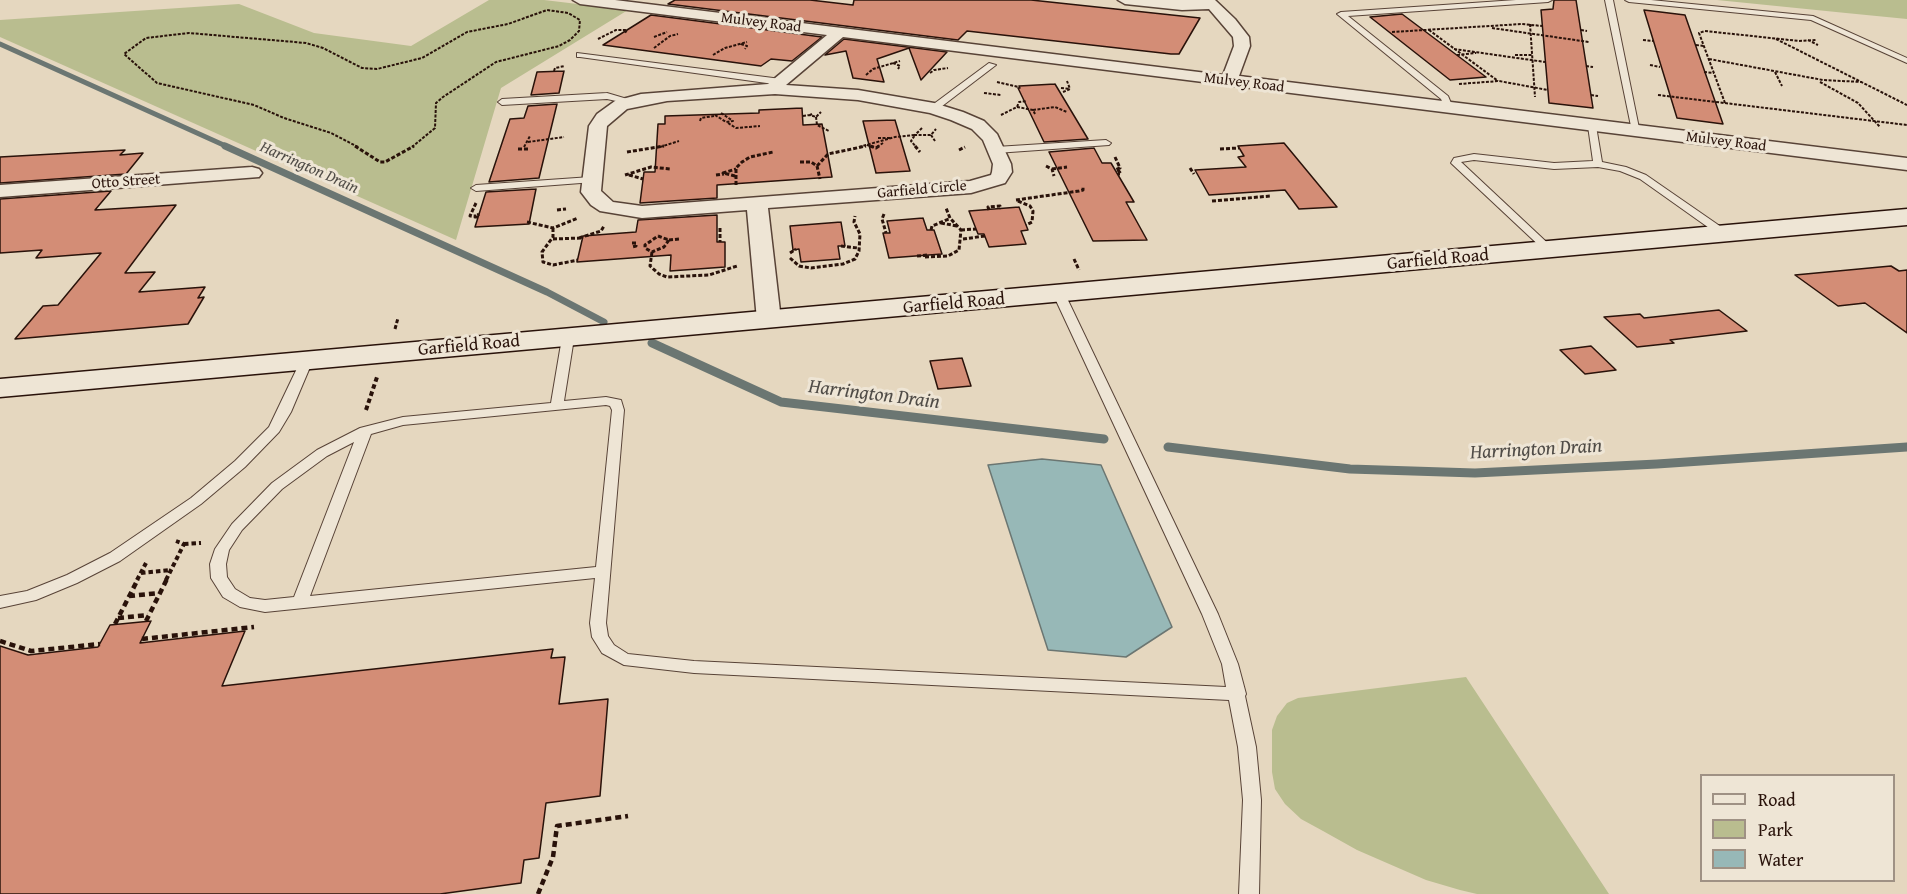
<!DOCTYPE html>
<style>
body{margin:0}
#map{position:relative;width:1907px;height:894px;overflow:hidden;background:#e5d7bf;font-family:"Gentium Book Plus",serif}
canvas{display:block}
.legend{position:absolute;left:1700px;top:774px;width:195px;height:108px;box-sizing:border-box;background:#eee5d5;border:2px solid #9f9184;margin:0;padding:8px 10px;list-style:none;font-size:18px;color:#29120a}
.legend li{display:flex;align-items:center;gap:12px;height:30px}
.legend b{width:30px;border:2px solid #9f9184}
</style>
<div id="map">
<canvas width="1907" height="894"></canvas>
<ul class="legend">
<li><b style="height:8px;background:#eee5d5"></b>Road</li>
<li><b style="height:16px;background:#b9bd8f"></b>Park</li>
<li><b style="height:16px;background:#97b8b7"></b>Water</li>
</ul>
</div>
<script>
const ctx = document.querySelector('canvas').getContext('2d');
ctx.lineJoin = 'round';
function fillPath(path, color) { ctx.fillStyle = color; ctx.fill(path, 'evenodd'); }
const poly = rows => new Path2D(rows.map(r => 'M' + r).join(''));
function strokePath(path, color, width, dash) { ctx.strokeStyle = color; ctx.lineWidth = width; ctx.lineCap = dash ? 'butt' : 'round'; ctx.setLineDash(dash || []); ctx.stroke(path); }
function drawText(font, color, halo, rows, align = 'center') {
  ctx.font = font + ' "Gentium Book Plus",serif'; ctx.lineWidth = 6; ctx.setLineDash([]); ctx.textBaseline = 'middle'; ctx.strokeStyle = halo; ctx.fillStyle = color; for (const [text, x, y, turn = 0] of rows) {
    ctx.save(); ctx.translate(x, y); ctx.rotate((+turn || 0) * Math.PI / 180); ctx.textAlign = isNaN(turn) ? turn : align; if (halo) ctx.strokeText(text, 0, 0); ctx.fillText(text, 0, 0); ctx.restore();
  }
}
const green = poly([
 [489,0,544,0,628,10,501,88,456,240,0,37,0,20,239,4,314,33,411,46],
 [1717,0,1907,0,1907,19,1846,13],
 [1466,677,1609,894,1477,894,1460,890,1426,880,1357,850,1323,831,1301,819,1285,804,1275,789,1272,772,1272,730,1277,716,1287,703,1298,698]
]);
const water = poly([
 [1042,459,1101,465,1172,627,1126,657,1048,650,988,465,1042,459]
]);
const streamFar2 = poly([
 [0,44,228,147]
]);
const streamFar1 = poly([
 [225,146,547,292,604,322]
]);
const stream = poly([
 [652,343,781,402,1104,439],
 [1168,447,1350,469,1475,473,1657,464,1907,447]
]);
const building = poly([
 [675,0,810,0,853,5,854,0,1031,0,1200,18,1179,54,1171,54,967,31,958,40,668,4,675,0],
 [1554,0,1576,0,1593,108,1549,103,1541,10,1553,9,1554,0],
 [1644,10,1685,15,1723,124,1677,118,1644,10],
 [1402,14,1486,77,1450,80,1370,17,1402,14],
 [651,15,822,37,792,61,771,59,761,66,603,45,651,15],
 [844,39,947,52,921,80,909,48,877,59,884,82,853,78,846,51,825,55,844,39],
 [564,71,559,93,531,95,537,72,564,71],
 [1055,84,1088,139,1044,142,1018,88,1020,88,1019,86,1055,84],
 [557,104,539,178,489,182,510,119,524,118,528,106,557,104],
 [802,108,803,125,822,124,832,177,717,185,717,198,640,203,644,172,655,172,658,124,665,124,665,116,759,113,759,110,802,108],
 [895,120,910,171,876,173,863,121,895,120],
 [1284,143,1337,207,1299,209,1285,190,1209,195,1195,170,1246,167,1238,157,1244,156,1238,146,1284,143],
 [1094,148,1102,163,1111,163,1134,202,1126,202,1147,240,1093,241,1049,152,1094,148],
 [125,150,120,155,143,153,126,174,0,183,0,157,125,150],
 [536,189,529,224,475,227,486,192,536,189],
 [111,191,95,210,176,205,125,273,155,272,139,292,205,287,198,298,204,297,188,324,15,339,43,306,58,305,101,253,36,258,42,250,0,253,0,199,111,191],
 [1019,207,1028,230,1021,231,1026,244,989,247,984,234,978,234,969,211,1019,207],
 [717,215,717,242,725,242,725,267,670,271,671,255,577,262,583,236,636,232,638,220,717,215],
 [923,218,927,230,934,230,942,254,889,258,883,233,890,233,887,221,923,218],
 [841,222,845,246,838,246,840,259,801,262,799,249,793,250,790,226,841,222],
 [1891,266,1899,271,1907,270,1907,333,1865,303,1838,306,1795,275,1891,266],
 [1719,310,1747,331,1670,340,1674,343,1637,347,1604,317,1640,314,1644,318,1719,310],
 [1591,346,1616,370,1585,374,1560,350,1591,346],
 [962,358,971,386,938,389,930,361,962,358],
 [151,621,140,643,245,631,222,686,553,649,551,658,565,657,559,704,608,699,600,796,546,803,539,858,524,860,521,883,440,894,0,894,0,646,28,655,98,647,110,625,151,621]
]);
const pathFar3 = poly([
 [1530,24,1535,97],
 [1492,28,1589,42],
 [1429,30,1498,81],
 [1581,30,1587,31],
 [1392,32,1522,24,1542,26],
 [654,37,667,32],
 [598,39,616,30,627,30,625,33],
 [1776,39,1907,105],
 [1643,40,1654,41],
 [1808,40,1818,45],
 [1799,41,1816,40],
 [741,44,747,46,745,49],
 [1696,45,1704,46],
 [654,48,670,36,678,34],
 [1454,49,1545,62],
 [713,55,725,48,747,42],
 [1457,55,1476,53],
 [1515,55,1532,55],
 [1709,59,1823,80,1862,82],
 [893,63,900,66,898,69],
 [1650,65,1660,67],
 [1586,66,1593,67],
 [554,71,555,68,565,66],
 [1704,72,1714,73],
 [1775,72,1782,86],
 [930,73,934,70,948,68],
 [866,75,873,69,900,61],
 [997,82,1019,87],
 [1820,82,1858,103,1880,127],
 [1459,84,1499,81,1548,90],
 [1061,88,1070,89],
 [1063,92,1070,89,1067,81],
 [984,93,1001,95],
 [1591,95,1598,96],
 [1658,95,1907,125],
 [1725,103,1699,33,1705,31,1799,41],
 [1017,107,1033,110,1035,114],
 [1033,110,1055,107,1067,112],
 [812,114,810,115,816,117,821,112],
 [715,115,726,122,733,121,721,113],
 [1001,115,1017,107,1019,102,1027,101],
 [803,116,810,115],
 [816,117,817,125,829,131],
 [700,121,701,118,714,116],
 [728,123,736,128,760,126],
 [922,128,915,135,931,135,936,129],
 [931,135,935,141],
 [878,138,891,138],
 [528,142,564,137],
 [867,145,874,147],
 [358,147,331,133,284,118,254,105,157,83,124,54,146,38,189,33,306,43,323,48,362,68,377,69,422,58,467,32,508,24,547,10,568,13,580,20,579,31,570,40,559,46,496,62,443,97,436,103,435,128,412,147],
 [524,147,530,136],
 [660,147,679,141],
 [859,147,895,137,915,135,911,141,916,147],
 [877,147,883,143]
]);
const pathFar2 = poly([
 [355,146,380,162,385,162,414,146],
 [870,146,876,148,879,146],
 [915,146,920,152],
 [518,149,528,149],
 [1220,149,1239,148],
 [959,150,965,147],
 [627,152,664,146],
 [1115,157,1120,168,1115,170],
 [800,162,811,162,817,166,820,179],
 [817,166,828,154,866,146],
 [1046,166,1052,169,1054,176],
 [1190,168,1194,174],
 [1052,169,1067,167],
 [1118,170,1121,174,1118,174],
 [625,175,651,167,670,169],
 [629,175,643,179],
 [716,175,724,174],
 [735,176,723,173,736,169],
 [736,185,736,168,742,162,750,157,773,152],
 [1016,200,1079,191,1083,190,1083,186],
 [1018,201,1030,206,1033,211,1032,222,1026,225],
 [1212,201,1271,196],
 [476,203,470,216,476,216],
 [557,210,566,209],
 [989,210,988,207,1000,206,1001,209],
 [884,214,882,219,886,233],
 [478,217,475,217,479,214],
 [527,222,553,228,578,218],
 [941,223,957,226],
 [553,228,553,237,542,252,543,262,553,265,578,260],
 [720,228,720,242],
 [931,230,932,226,949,219],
 [961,230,976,229],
 [658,236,669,240,664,247,652,252,645,248,645,245,658,236],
 [579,238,601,231,604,226],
 [553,239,581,238],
 [963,239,985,236],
 [669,240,679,239],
 [632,243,636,243,636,246,632,247],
 [841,246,858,248],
 [652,252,650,266,659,274,667,277,709,275,737,266],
 [790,253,796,249],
 [917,256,928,255],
 [925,257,948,256,959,250,961,230,950,218,946,208],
 [790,258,799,266,811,268,843,264,855,259,859,251,860,234,854,222,855,216],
 [1074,259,1079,270],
 [395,329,398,318]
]);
const pathFar1 = poly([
 [366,410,377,377],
 [184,544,201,543],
 [141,573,170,570],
 [137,580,146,563],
 [166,580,184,544,176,541]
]);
const path = poly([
 [129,596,159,593],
 [118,618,148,615],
 [146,621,167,579],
 [115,624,138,579],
 [142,639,254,627],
 [0,641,31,651,100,644],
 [538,894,553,857,557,826,628,816]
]);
const service = poly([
 [1516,0,1552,0,1548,2,1348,16,1448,96,1453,108,1449,111,1445,108,1441,99,1337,14,1341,12,1516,0],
 [1605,0,1613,0,1640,133,1632,131,1605,0],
 [1625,0,1651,0,1813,16,1907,58,1907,63,1811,20,1629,2,1625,0],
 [577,53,781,79,785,82,781,85,580,57,577,57,577,53],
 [989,63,996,65,937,110,931,110,931,106,989,63],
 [607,93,634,101,630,104,607,99,502,105,498,102,502,99,607,93],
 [1592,123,1596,126,1602,162,1626,167,1646,175,1727,231,1727,235,1719,235,1640,179,1620,171,1598,167,1554,169,1474,160,1461,162,1555,250,1550,253,1546,252,1451,163,1454,158,1474,154,1554,163,1593,161,1588,126,1592,123],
 [1106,140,1111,143,1109,145,996,153,991,150,996,147,1106,140],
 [591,177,596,180,594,182,476,191,471,188,476,185,591,177],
 [1059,291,1065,294,1218,614,1238,664,1246,694,1245,696,1256,747,1261,800,1259,894,1239,894,1243,800,1238,747,1229,700,694,673,624,665,602,653,592,637,590,623,595,578,265,612,240,607,223,597,211,578,210,564,215,549,232,524,272,483,317,450,360,428,403,417,551,403,562,338,568,334,574,338,564,401,606,397,621,400,624,410,606,623,608,636,614,645,628,654,694,661,1226,687,1222,664,1202,614,1053,294,1059,291],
 [606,405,610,406,612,410,596,567,310,596,371,434,403,425,606,405],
 [354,442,294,597,265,600,250,598,235,589,227,577,226,564,229,550,242,530,282,489,327,456,354,442],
 [307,356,313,360,291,412,279,432,245,467,201,504,120,561,77,583,36,600,0,608,0,596,27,591,67,575,110,553,191,498,235,461,269,427,301,360,307,356]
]);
const minor = poly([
 [573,0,615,0,1223,75,1234,46,1233,37,1209,9,1182,10,1125,4,1118,0,1215,0,1235,19,1249,37,1250,46,1239,76,1907,158,1907,170,843,37,786,85,858,90,934,103,963,112,984,121,997,134,1011,164,1012,172,1005,183,971,193,768,208,781,320,777,325,769,327,761,325,757,320,747,210,642,218,600,211,591,205,581,192,589,126,597,114,615,101,641,94,768,84,827,35,580,4,573,0],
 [775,94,858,100,930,113,951,120,972,129,983,140,993,164,992,172,991,175,970,181,642,206,613,202,601,191,607,126,627,109,667,101,775,94],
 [252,167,259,169,262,173,259,177,0,197,0,185,252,167]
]);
const secondary = poly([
 [1907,209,1907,225,0,397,0,379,1907,209]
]);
const farStreetnames = [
 ["Mulvey Road",761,23,7],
 ["Mulvey Road",1244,83,7],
 ["Mulvey Road",1726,142,7],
 ["Otto Street",126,182,-4],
 ["Garfield Circle",922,190,-5]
];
const farWaternames = [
 ["Harrington Drain",309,168,24]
];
const streetNames = [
 ["Garfield Road",1438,260,-5],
 ["Garfield Road",954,304,-5],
 ["Garfield Road",469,346,-5]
];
const waterNames = [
 ["Harrington Drain",874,395,7],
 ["Harrington Drain",1536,450,-3]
];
fillPath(green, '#b9bd8f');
fillPath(water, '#97b8b7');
strokePath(water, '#6b7672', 1.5);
strokePath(streamFar2, '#6b7672', 5);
strokePath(streamFar1, '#6b7672', 7);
strokePath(stream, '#6b7672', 9);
fillPath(building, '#d38d76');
strokePath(building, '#29120a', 1.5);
strokePath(service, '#584337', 2);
strokePath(minor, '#584337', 3);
strokePath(secondary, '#29120a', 3);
strokePath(pathFar3, '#29120a', 2, [3, 1.5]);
strokePath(pathFar2, '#29120a', 3, [4, 2]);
strokePath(pathFar1, '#29120a', 4, [4.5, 3]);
strokePath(path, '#29120a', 4.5, [6, 4]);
fillPath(service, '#eee5d5');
fillPath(minor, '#eee5d5');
fillPath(secondary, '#eee5d5');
drawText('15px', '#29120a', '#eee5d5', farStreetnames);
drawText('italic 16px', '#504c47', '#eee5d5', farWaternames);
drawText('18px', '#29120a', '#eee5d5', streetNames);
drawText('italic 20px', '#504c47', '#eee5d5', waterNames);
</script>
